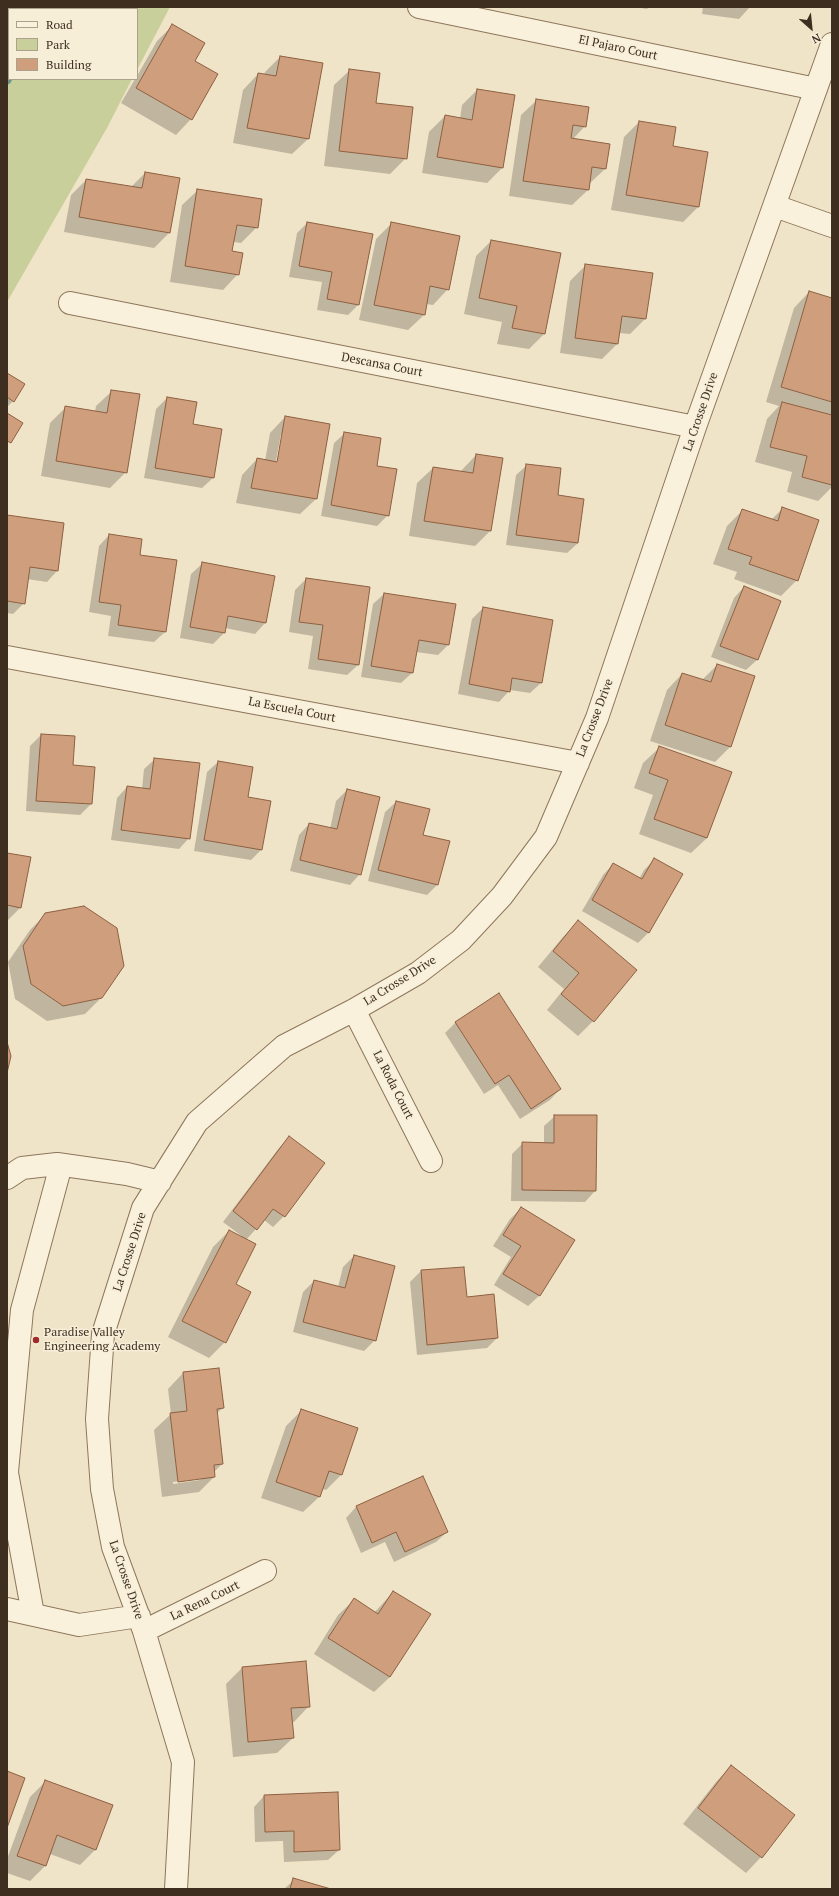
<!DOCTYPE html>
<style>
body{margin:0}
#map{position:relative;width:839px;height:1896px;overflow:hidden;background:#f0e4c8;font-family:"PT Serif",serif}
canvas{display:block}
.frame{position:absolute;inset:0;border:8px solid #3d2e20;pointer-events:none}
.legend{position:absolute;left:8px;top:8px;width:130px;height:72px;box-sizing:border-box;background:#f7eed8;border:1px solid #ada18e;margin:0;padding:5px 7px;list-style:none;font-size:12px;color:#3d2e20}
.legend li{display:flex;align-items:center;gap:8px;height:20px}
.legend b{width:20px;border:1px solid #ada18e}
.north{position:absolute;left:791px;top:8px;width:40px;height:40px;-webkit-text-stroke:3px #f7eed8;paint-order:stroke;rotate:153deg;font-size:11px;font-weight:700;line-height:16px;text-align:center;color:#3d2e20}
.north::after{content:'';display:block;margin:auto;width:14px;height:18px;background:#3d2e20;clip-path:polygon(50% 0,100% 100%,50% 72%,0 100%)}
</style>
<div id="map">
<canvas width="839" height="1896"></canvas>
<div class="frame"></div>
<ul class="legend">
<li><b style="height:5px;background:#faf1dc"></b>Road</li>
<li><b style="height:11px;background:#c9cf9b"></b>Park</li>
<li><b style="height:11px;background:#cf9f7d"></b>Building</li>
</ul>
<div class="north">N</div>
</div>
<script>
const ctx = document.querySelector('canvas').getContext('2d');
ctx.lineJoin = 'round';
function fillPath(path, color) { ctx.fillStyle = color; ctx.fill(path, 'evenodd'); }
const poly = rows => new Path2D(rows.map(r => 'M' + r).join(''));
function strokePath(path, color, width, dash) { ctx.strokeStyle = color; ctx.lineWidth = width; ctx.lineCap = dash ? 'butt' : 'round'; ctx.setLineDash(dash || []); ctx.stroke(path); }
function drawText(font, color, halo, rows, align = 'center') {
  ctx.font = font + ' "PT Serif",serif'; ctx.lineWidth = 3; ctx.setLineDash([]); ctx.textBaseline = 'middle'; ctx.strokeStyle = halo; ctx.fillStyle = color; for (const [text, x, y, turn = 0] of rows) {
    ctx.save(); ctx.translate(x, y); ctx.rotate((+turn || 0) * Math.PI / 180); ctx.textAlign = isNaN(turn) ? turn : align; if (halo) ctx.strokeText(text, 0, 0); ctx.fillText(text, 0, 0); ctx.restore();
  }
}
const green = poly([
 [7,7,170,7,137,70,137,9,9,9,9,79,132,79,107,128,7,302]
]);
const shadow = poly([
 [635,7,649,7,647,9],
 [703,7,750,7,739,19,702,14],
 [172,26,194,61,191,119,176,135,121,103,135,79,137,79,137,76,157,41],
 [280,57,308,139,292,154,233,143,243,90,258,74,264,75,265,72],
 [350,70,375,103,406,158,390,174,324,166,334,85],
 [477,90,502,168,487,183,422,173,429,132,445,116,460,119,462,105],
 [537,100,585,126,573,139,605,169,589,184,588,190,572,205,509,196,521,115],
 [639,122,672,147,707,153,698,207,683,222,611,210,624,137],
 [145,173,169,233,154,248,64,232,71,195,86,180,131,187],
 [198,190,257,227,241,243,233,242,231,252,238,274,223,290,170,282,182,205],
 [307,223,358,305,348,315,317,310,322,282,289,277,297,233],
 [392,223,448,289,433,305,426,304,424,315,408,330,359,320,376,239],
 [491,241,560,254,544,334,529,349,497,344,502,322,464,314,476,256],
 [586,265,645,319,630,334,619,333,617,344,602,359,560,353,570,281],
 [809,292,832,299,832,487,818,501,787,492,792,472,755,462,767,419,779,406,766,402,794,308],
 [7,374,13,401,7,407],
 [112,391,126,472,110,488,41,476,50,423,66,407,95,412,96,406],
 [167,398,192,425,213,478,202,488,144,478,156,409],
 [285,417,329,425,316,499,300,514,236,503,242,475,257,459,265,461,270,433],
 [281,434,283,434,277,467,275,466],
 [345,433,388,515,377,526,321,516,334,443],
 [476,455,490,531,475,546,409,536,417,483,433,468,460,472],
 [527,465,556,496,578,543,567,553,506,545,516,475],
 [783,508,797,580,781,596,734,579,737,572,713,564,727,526,743,510,771,520],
 [7,516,63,524,57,571,47,582,27,579,24,603,13,614,7,613],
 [109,535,139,556,165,632,154,642,108,636,111,616,89,612,99,546],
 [202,564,274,577,265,623,255,634,225,628,224,633,213,644,180,638,191,574],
 [306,579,358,665,347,675,308,669,313,636,289,632,295,590],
 [744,587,780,601,757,660,746,670,711,657,734,598],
 [384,594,448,645,438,655,416,652,412,673,401,683,361,677,373,604],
 [483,608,541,683,530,693,510,690,499,702,458,694,472,619],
 [717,665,731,746,715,762,650,741,667,690,682,674,702,680],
 [41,735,72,766,94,768,91,804,80,815,26,811,30,746],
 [659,748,707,838,691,853,639,834,653,795,634,788,643,763],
 [155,759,189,838,179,849,111,840,117,798,127,787,142,789,144,769],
 [218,762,246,797,261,850,251,860,194,851,207,772],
 [347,790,360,874,350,885,290,871,299,835,309,824,330,829,336,801],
 [396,802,428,810,422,835,438,884,427,895,368,881,385,812],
 [7,854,20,908,7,921],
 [654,860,649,932,638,943,582,911,603,875,613,864,639,879,644,870],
 [46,914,101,998,85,1014,47,1021,15,999,8,962,30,930],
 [578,922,593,1021,578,1036,547,1010,564,989,538,967,563,937],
 [499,994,560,1089,550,1100,520,1119,498,1085,484,1094,445,1033,455,1023],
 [555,1116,596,1116,595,1191,585,1202,511,1201,512,1154,523,1143,544,1144,544,1126],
 [289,1138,324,1163,284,1216,273,1227,264,1220,246,1240,234,1285,225,1342,209,1358,168,1337,213,1247,229,1231,243,1237,223,1222,279,1148],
 [521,1208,574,1241,539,1296,528,1306,494,1285,511,1257,493,1246,510,1219],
 [354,1256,375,1340,364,1351,293,1332,303,1292,314,1281,338,1287,343,1267],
 [463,1268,466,1298,497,1338,487,1348,417,1355,410,1282,421,1271],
 [183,1373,223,1408,216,1414,222,1464,214,1472,214,1477,199,1492,162,1497,154,1430,171,1414,168,1389],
 [202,1478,200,1480,173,1484,173,1482],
 [302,1410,357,1429,341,1475,326,1490,322,1489,319,1497,303,1512,261,1498,286,1426],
 [422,1478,447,1532,436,1542,394,1562,385,1542,361,1553,346,1518,356,1507],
 [393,1592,429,1615,390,1677,374,1692,314,1654,338,1615,354,1600,374,1613],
 [305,1662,309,1706,294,1722,291,1722,293,1738,277,1753,233,1757,226,1684,242,1668],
 [731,1766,761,1857,746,1873,683,1824,716,1782],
 [46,1781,96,1849,80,1865,50,1854,45,1866,30,1881,7,1873,7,1859,30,1797],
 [264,1796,339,1850,328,1860,284,1862,283,1841,255,1842,254,1807],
 [294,1880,327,1889,284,1889]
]);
const stream = poly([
 [45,9,46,7],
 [7,80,9,76]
]);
const building = poly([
 [172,24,205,43,195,61,218,74,192,120,136,88,172,24],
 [280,56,323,63,309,139,247,128,258,73,276,76,280,56],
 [349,69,380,73,376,103,413,107,407,159,339,151,349,69],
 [477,89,515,95,503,168,437,157,445,115,472,120,477,89],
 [536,99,589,107,586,127,573,125,571,138,610,144,606,169,592,167,589,190,523,181,536,99],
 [639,121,676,127,673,146,708,152,699,207,626,195,639,121],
 [145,172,180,178,170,233,79,217,86,179,142,188,145,172],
 [197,189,262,199,258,228,237,225,232,251,243,253,239,275,185,266,197,189],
 [307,222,373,234,359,305,327,299,332,272,299,266,307,222],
 [391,222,460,236,449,290,430,286,425,315,374,305,391,222],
 [491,240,561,253,545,334,512,328,517,306,479,298,491,240],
 [585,264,653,273,646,319,622,316,618,344,575,338,585,264],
 [809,291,832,298,832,402,781,387,809,291],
 [7,373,25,384,14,402,7,397,7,373],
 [111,390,140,394,127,473,56,461,65,406,107,413,111,390],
 [167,397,197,402,193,424,222,429,214,478,155,468,167,397],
 [782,402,832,415,832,485,802,477,807,456,770,447,782,402],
 [7,413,23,423,11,443,7,441,7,413],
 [285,416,330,424,317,499,251,488,257,458,277,462,285,416],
 [344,432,381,438,377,466,397,469,389,516,331,505,344,432],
 [476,454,503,458,491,531,424,521,433,467,473,473,476,454],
 [526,464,561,468,558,495,584,499,578,543,516,535,526,464],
 [782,507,819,520,798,581,749,564,752,557,728,549,742,509,778,521,782,507],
 [7,515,64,523,58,571,30,567,25,604,7,601,7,515],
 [109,534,142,539,140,555,177,560,166,632,118,625,121,605,99,602,109,534],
 [202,562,275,576,266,623,228,616,225,633,190,627,202,562],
 [306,578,370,587,359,665,318,659,323,625,299,622,306,578],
 [744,586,781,601,758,660,720,646,744,586],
 [384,593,456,604,449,645,419,640,413,673,371,666,384,593],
 [483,607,553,620,542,683,512,678,510,692,469,684,483,607],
 [717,664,755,676,731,747,665,725,682,673,711,682,717,664],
 [41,734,75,736,73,765,95,767,92,804,36,801,41,734],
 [659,746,732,772,707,838,654,819,668,780,649,773,659,746],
 [154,758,200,763,190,839,121,830,127,786,150,789,154,758],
 [218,761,253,767,248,797,271,801,262,850,204,840,218,761],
 [347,789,380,797,361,875,300,860,309,823,337,829,347,789],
 [396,801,430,809,423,835,450,841,438,885,378,870,396,801],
 [7,853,31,857,21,908,7,905,7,853],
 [654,858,683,874,649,933,592,900,613,863,642,879,654,858],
 [84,906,117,928,124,966,102,998,63,1006,31,984,23,946,45,913,84,906],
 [578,920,637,970,594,1022,561,994,579,973,553,951,578,920],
 [499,993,561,1089,531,1109,509,1075,495,1084,455,1022,499,993],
 [7,1042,11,1056,7,1073,7,1042],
 [554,1115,597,1115,596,1191,522,1190,522,1142,554,1143,554,1115],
 [289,1136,325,1163,285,1217,273,1209,257,1230,233,1211,289,1136],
 [521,1207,575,1240,540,1296,503,1274,521,1246,503,1235,521,1207],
 [229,1230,256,1244,236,1284,251,1292,226,1343,182,1321,229,1230],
 [354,1255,395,1266,376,1341,303,1322,314,1280,345,1288,354,1255],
 [464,1267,467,1297,494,1294,498,1338,427,1345,421,1270,464,1267],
 [219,1368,224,1408,217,1409,223,1464,214,1465,215,1477,178,1482,170,1413,187,1411,183,1372,219,1368],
 [301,1409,358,1428,342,1475,329,1471,320,1497,276,1482,301,1409],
 [423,1476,448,1532,405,1552,396,1532,372,1543,356,1506,423,1476],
 [393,1591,431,1614,390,1677,328,1638,354,1598,378,1614,393,1591],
 [306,1661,310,1707,291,1708,294,1738,248,1742,242,1667,306,1661],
 [731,1765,795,1815,762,1858,698,1808,731,1765],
 [7,1771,25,1778,7,1828,7,1771],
 [45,1780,113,1805,96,1850,57,1835,46,1866,17,1856,45,1780],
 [338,1792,340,1850,294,1852,294,1831,265,1832,264,1795,338,1792],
 [293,1878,331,1889,290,1889,293,1878]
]);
const minor = poly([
 [419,7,816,89],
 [775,206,832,226],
 [70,303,695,427],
 [7,657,578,763],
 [354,1010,431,1161],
 [7,1178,22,1168,57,1164,127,1174,160,1182],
 [7,1472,22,1310,61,1165],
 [7,1473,33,1614],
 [7,1609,79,1625,139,1616],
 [144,1631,265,1571],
 [176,1889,183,1762,144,1631,113,1547,102,1489,97,1419,103,1334,143,1208,197,1122,284,1046,354,1010,418,973,461,940,502,896,546,837,597,718,695,427,832,44]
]);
const markers = [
 [36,1340,4,"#9e2a2b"]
];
const streetNames = [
 ["El Pajaro Court",618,48,12],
 ["Descansa Court",382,365,11],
 ["La Crosse Drive",701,412,-71],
 ["La Escuela Court",292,710,11],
 ["La Crosse Drive",595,718,-69],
 ["La Crosse Drive",400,981,-32],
 ["La Roda Court",393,1085,63],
 ["La Crosse Drive",130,1252,-72],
 ["La Crosse Drive",126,1580,71],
 ["La Rena Court",205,1601,-26]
];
const poiNames = [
 ["Paradise Valley",44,1333],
 ["Engineering Academy",44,1347]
];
fillPath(green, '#c9cf9b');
fillPath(shadow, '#0003');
strokePath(stream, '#6f938a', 9);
fillPath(building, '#cf9f7d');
strokePath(building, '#8d5f41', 1);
strokePath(minor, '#8d765c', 24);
strokePath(minor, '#faf1dc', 22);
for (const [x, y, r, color] of markers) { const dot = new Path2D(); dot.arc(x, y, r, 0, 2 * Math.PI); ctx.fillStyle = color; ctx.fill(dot); strokePath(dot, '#f7eed8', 1.5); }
drawText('12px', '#3d2e20', '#f7eed8', streetNames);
drawText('12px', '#3d2e20', '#f7eed8', poiNames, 'left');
</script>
